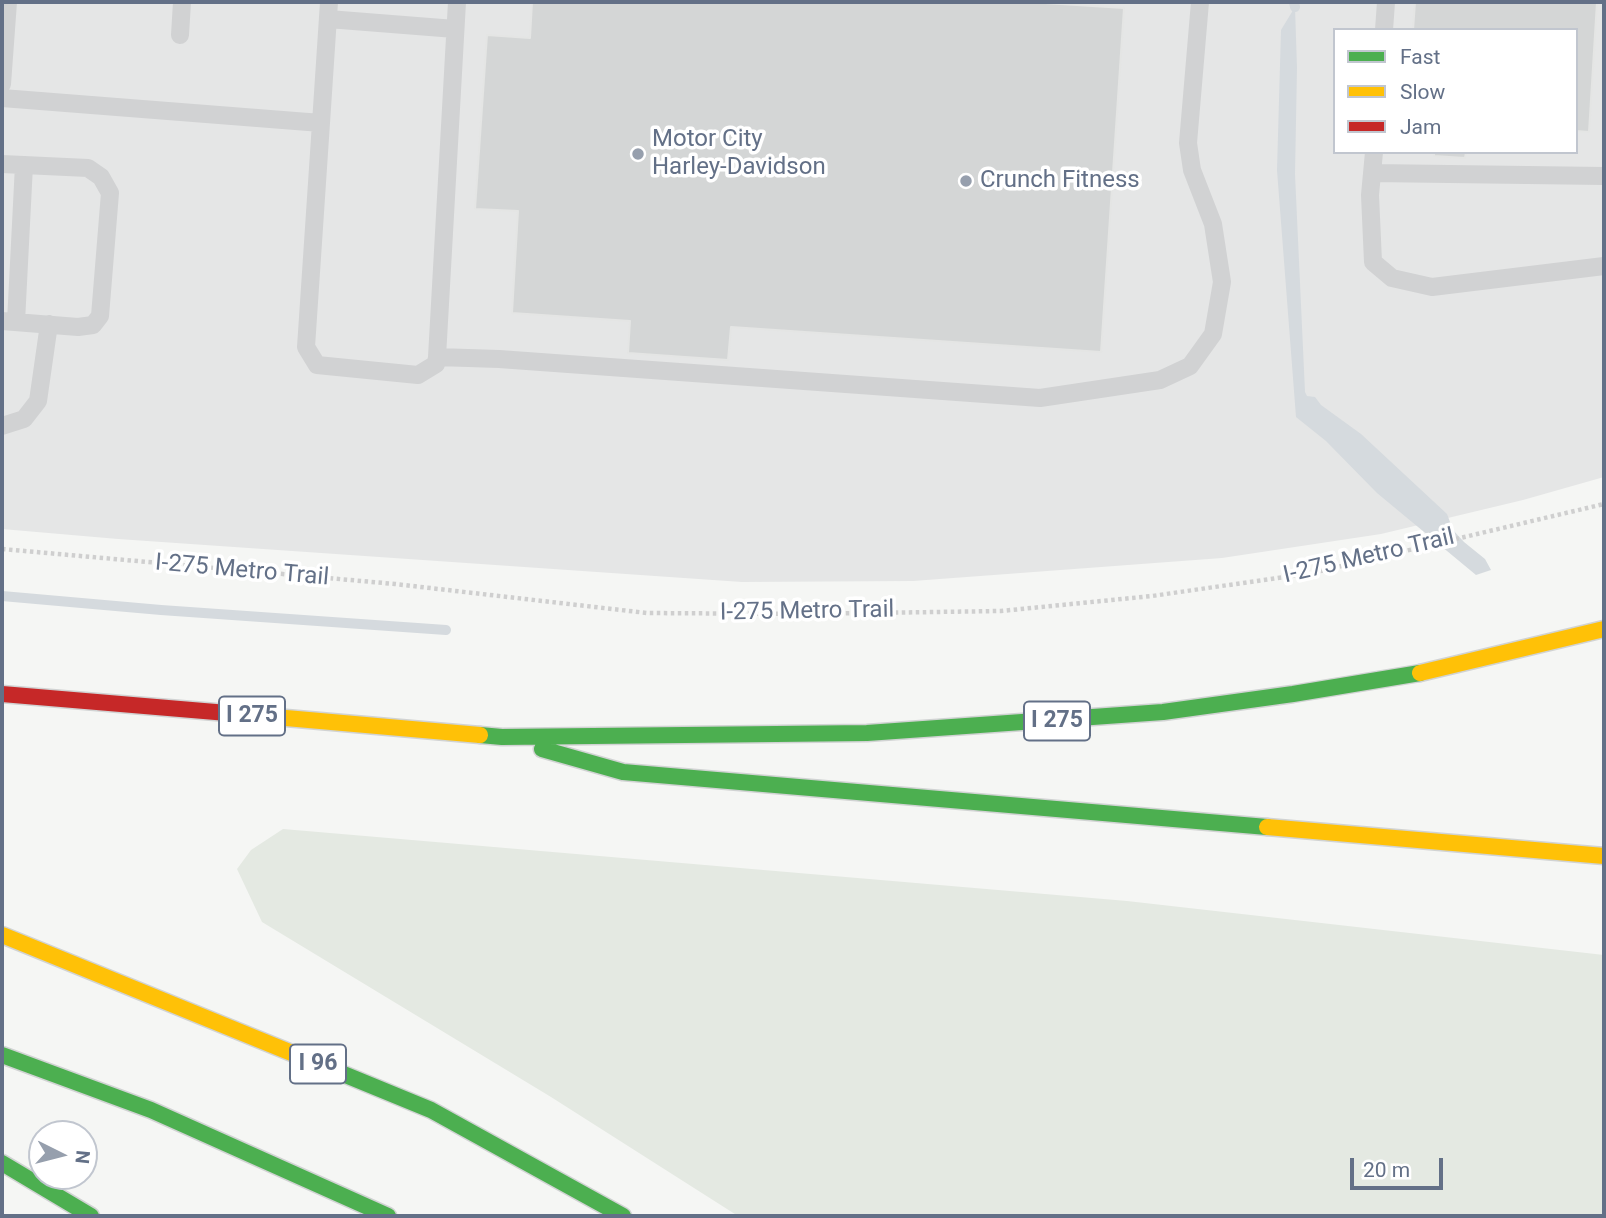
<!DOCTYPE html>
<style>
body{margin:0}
#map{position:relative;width:1606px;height:1218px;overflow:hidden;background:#f5f6f4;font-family:Roboto,sans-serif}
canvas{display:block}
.frame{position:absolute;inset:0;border:4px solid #637087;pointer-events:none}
.legend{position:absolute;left:1333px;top:28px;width:245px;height:126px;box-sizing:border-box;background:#fff;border:2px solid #c1c6cf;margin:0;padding:9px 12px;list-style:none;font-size:21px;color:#637087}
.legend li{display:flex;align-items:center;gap:14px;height:35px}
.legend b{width:35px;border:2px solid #c1c6cf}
.north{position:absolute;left:28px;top:1120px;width:70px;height:70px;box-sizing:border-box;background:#fff;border:2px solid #c1c6cf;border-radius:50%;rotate:96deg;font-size:19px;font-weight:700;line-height:28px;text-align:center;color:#637087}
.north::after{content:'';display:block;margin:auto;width:24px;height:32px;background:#969fad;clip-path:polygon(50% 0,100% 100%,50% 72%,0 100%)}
.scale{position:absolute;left:1350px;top:1158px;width:93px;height:32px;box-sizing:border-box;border:4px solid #637087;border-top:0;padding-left:9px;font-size:21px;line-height:24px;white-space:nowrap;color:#637087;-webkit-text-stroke:5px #fff;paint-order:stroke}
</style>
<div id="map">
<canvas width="1606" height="1218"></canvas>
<div class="frame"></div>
<ul class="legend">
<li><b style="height:9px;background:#4caf50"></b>Fast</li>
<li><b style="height:9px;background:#ffc107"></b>Slow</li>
<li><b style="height:9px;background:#c62828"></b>Jam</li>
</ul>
<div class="north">N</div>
<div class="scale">20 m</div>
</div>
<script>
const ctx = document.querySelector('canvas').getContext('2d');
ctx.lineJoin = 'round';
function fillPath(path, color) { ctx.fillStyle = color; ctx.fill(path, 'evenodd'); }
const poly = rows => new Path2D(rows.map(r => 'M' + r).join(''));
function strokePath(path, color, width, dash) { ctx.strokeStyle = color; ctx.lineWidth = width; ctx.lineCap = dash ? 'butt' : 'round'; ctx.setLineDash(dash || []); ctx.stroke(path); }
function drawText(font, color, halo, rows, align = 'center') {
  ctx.font = font + ' Roboto,sans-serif'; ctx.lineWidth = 7; ctx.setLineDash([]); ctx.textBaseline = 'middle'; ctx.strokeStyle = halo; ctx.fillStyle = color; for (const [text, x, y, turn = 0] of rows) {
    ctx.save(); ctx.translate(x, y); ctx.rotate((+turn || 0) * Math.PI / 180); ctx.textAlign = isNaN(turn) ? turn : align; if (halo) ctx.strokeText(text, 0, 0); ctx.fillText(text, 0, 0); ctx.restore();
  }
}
const built = poly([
 [2,2,1604,2,1604,477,1523,500,1381,534,1222,558,913,581,742,582,118,539,2,529],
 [1335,30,1576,30,1576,152,1335,152]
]);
const green = poly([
 [283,829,1127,901,1604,955,1604,1216,738,1216,551,1097,262,922,237,869,251,850]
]);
const water = poly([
 [1295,7,1297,68,1295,174,1305,392,1307,396,1315,397,1321,405,1361,434,1447,514,1453,530,1464,542,1485,559,1491,570,1476,575,1377,493,1326,441,1296,417,1277,170,1281,30]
]);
const stream = poly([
 [1294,2,1295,7],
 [2,596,161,610,446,630]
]);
const building = poly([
 [532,2,1029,2,1124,8,1101,352,731,327,728,360,628,353,630,321,512,313,518,211,475,209,487,35,530,38,532,2],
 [1415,2,1597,2,1589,132,1576,131,1576,30,1413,30,1415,2],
 [1434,152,1466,152,1465,158,1434,156,1434,152]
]);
const path = poly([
 [2,549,395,584,647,613,802,614,1001,611,1152,596,1312,573,1604,504]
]);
const lane = poly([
 [328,19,455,29],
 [1384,30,1386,2],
 [180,35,182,2],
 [2,84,8,2],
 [2,98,321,123,306,347,317,365,418,375,436,364,437,357,457,2],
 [321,123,329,2],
 [1374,152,1370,195,1373,262,1392,278,1432,287,1604,266],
 [2,164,88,168,101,177,110,193,100,316,93,325,78,327,2,321],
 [1372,173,1604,176],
 [16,322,24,165],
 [437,357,499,359,1040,398,1160,380,1190,366,1213,334,1222,282,1213,224,1192,170,1188,143,1200,2],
 [2,426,24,419,38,401,49,324]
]);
const fast = poly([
 [480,735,502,737,867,733,1163,712,1293,694,1420,673],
 [542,749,623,772,1267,827],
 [2,1055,151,1110,388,1216],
 [336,1071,431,1110,623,1216],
 [2,1163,91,1216]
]);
const slow = poly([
 [1420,673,1604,629],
 [263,716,480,735],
 [1267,827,1604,856],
 [2,935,336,1071]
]);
const jam = poly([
 [2,694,263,716]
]);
const markers = [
 [638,154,7,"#969fad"],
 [966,181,7,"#969fad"]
];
const shields = [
 [252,716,66],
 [1057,721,66],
 [318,1064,56]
];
const shieldNames = [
 ["I 275",252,716],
 ["I 275",1057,721],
 ["I 96",318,1064]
];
const poiNames = [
 ["Motor City",652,140],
 ["Harley-Davidson",652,168],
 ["Crunch Fitness",980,181]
];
const streetNames = [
 ["I-275 Metro Trail",1369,557,-13],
 ["I-275 Metro Trail",242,571,5],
 ["I-275 Metro Trail",807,612,-1]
];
fillPath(built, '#e5e6e6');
fillPath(green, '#e4e9e2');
fillPath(water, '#d5dade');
strokePath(stream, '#d5dade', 10);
fillPath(building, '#d4d6d6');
strokePath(building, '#e4e5e4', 2);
strokePath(fast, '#d1d3d3', 19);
strokePath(slow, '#d1d3d3', 19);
strokePath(jam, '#d1d3d3', 19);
strokePath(path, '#cfcfcf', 4.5, [3.5, 3.5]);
strokePath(lane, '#d1d2d3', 18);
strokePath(fast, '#4caf50', 16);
strokePath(slow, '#ffc107', 16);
strokePath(jam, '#c62828', 16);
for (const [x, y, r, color] of markers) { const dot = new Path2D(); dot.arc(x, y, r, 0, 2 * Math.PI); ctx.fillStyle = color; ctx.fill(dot); strokePath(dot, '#fff', 2.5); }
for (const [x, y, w] of shields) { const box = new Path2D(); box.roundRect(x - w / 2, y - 19.5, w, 39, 5); ctx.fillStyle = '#fff'; ctx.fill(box); strokePath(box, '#637087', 2); }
drawText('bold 23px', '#637087', null, shieldNames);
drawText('24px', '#637087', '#fff', poiNames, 'left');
drawText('24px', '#637087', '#fff', streetNames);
</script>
